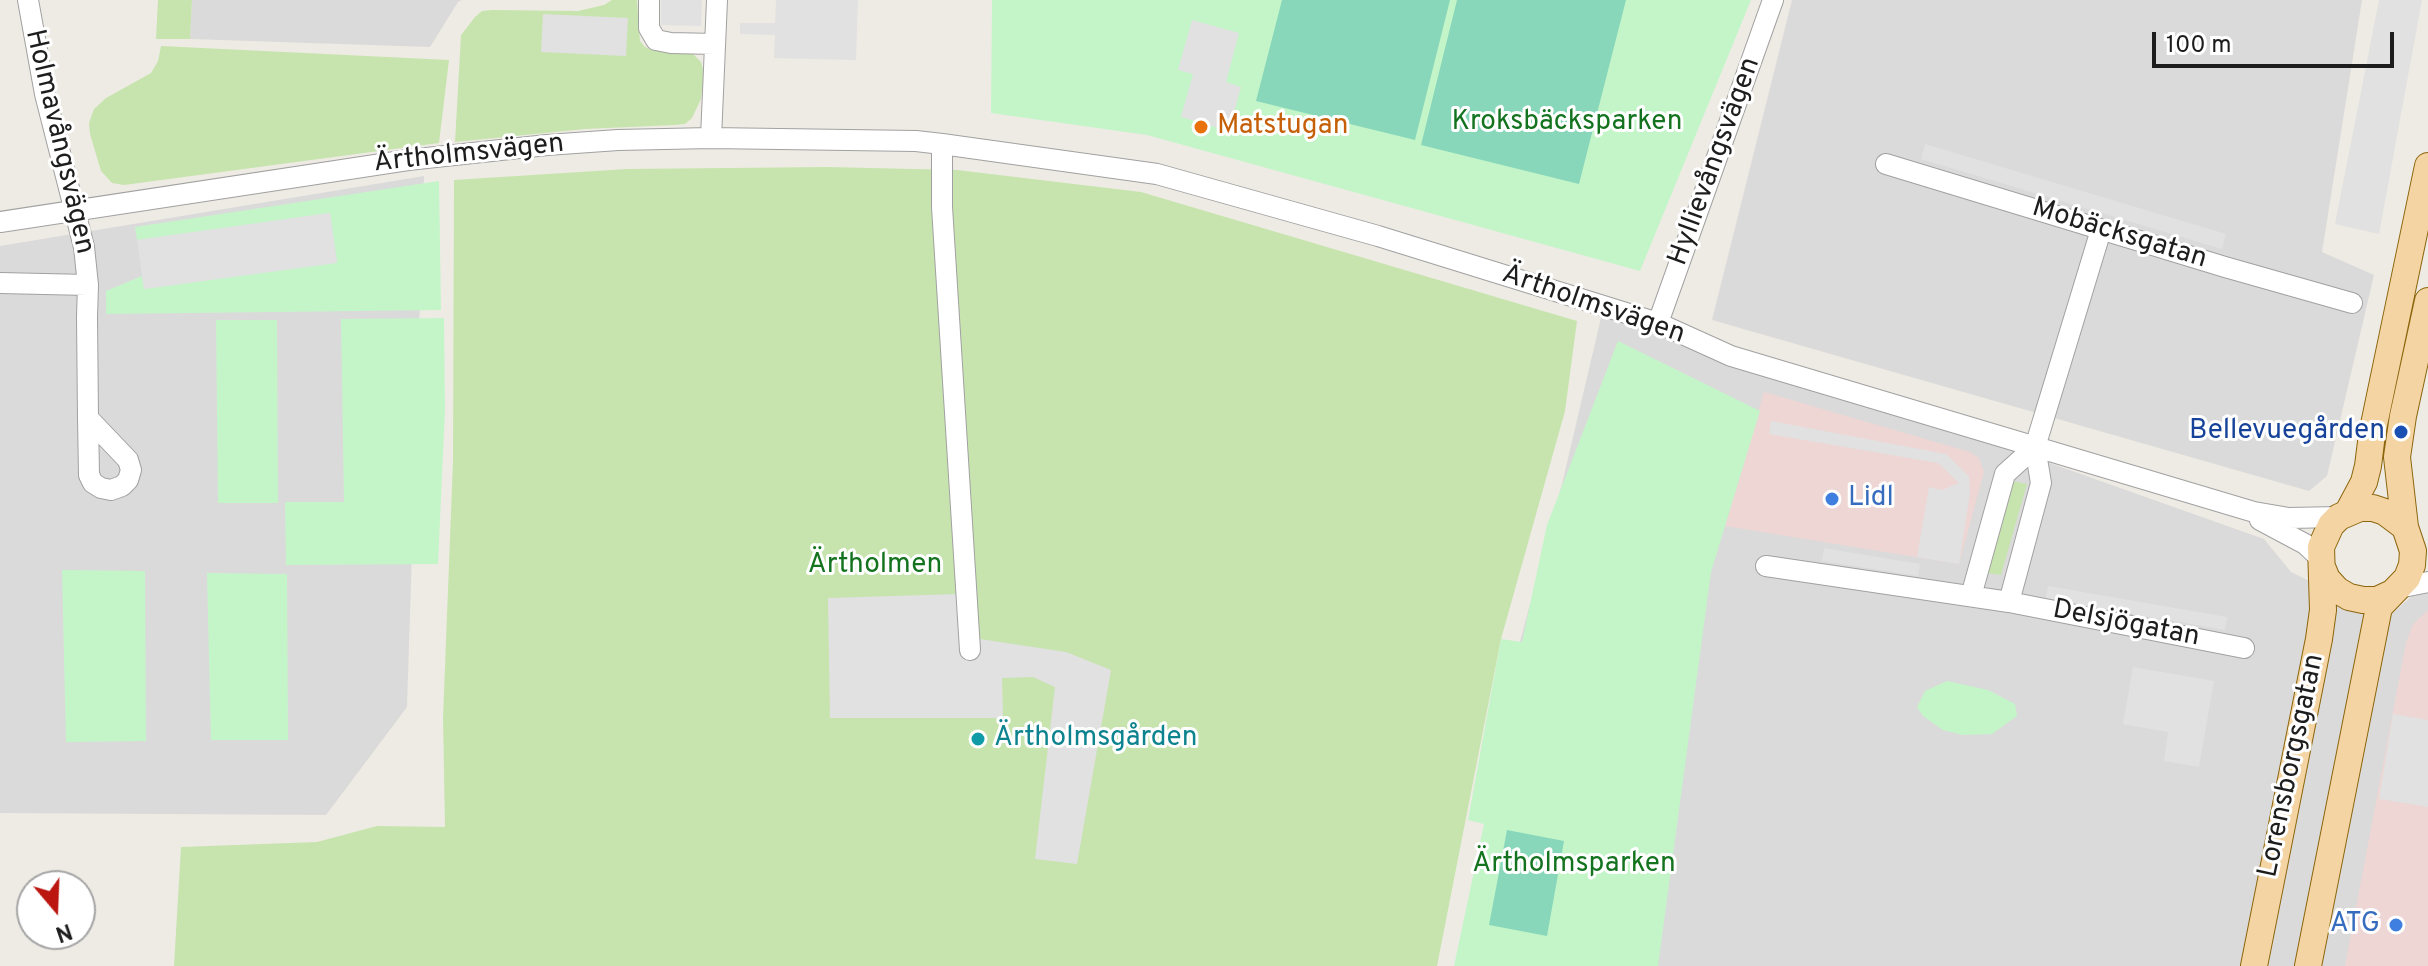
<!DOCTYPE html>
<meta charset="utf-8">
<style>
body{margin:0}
#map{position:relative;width:2428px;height:966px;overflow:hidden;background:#eeebe4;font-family:Overpass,sans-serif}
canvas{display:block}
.north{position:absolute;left:16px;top:870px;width:80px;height:80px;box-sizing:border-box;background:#fff;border:2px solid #a5a5a5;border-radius:50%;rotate:161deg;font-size:22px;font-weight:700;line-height:32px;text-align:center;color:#1d1d1d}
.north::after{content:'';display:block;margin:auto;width:28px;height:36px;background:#bb1610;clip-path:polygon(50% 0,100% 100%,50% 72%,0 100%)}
.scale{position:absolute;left:2152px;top:32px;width:242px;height:36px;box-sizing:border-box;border:4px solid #1d1d1d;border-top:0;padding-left:10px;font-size:24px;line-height:28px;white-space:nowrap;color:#1d1d1d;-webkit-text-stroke:6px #fff;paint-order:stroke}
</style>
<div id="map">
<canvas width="2428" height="966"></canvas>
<div class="north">N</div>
<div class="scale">100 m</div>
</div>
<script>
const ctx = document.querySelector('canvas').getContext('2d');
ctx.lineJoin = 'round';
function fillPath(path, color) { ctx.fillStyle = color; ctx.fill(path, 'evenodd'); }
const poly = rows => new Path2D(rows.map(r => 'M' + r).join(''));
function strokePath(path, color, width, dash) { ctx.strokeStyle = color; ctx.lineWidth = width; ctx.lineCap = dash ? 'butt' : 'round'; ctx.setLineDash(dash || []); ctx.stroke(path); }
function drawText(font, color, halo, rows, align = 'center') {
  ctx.font = font + ' Overpass,sans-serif'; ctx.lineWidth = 6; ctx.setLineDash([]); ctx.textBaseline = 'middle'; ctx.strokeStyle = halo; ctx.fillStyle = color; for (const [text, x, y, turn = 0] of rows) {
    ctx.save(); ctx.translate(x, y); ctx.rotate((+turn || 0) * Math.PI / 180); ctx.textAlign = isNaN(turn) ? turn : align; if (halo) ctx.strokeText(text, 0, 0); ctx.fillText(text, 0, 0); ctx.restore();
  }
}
const residential = poly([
 [192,0,462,0,458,2,430,47,190,39],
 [1792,0,2362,0,2322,252,2374,275,2327,476,2309,491,1712,320],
 [424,176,407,707,326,815,0,813,0,246],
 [1604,305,2264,539,2291,572,2386,619,2412,596,2428,591,2428,966,1469,966,1510,679,1562,484]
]);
const commercial = poly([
 [1764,392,1970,452,1979,458,1984,472,1959,564,1725,526],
 [2428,610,2428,966,2345,966,2406,643,2413,624]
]);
const grass = poly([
 [158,0,192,0,190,39,156,39],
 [612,0,637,0,640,41,645,47,652,50,682,51,693,54,701,62,704,73,701,99,692,118,685,124,675,125,585,129,455,142,461,35,475,17,482,11,492,10,578,11,604,5],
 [161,46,449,60,439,143,124,185,112,183,101,171,90,134,89,123,94,109,106,98,151,73,158,61],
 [827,167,957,170,1141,192,1577,321,1565,411,1501,639,1437,966,174,966,181,847,317,842,377,826,445,827,443,718,453,461,454,180,627,169],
 [2013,481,2027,484,2001,575,1986,573]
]);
const park = poly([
 [992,0,1751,0,1640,271,1147,135,991,113],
 [439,181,441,310,106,314,106,291,142,276,144,289,337,262,330,213,137,240,135,227],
 [444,318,445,410,438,564,286,565,285,502,344,502,341,319],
 [216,320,277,320,278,503,218,503],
 [1618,341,1760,411,1711,572,1658,966,1454,966,1484,824,1468,820,1501,639,1522,642,1547,525],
 [62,570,145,571,146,741,66,742],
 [207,573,287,574,288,740,211,740],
 [1947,681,1988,690,2015,704,2017,716,1992,734,1963,735,1943,730,1923,716,1917,707,1925,691]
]);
const pitch = poly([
 [1282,0,1450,0,1415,140,1256,101],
 [1457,0,1626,0,1579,184,1421,145],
 [1507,830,1564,841,1547,936,1489,925]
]);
const parking = poly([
 [661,0,702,0,701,26,661,25],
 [776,0,858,0,856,60,774,58,775,35,740,34,740,23,775,23],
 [2379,0,2422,0,2379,234,2335,224],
 [543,14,628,18,626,56,541,52],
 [1192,20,1239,33,1226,82,1241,87,1229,131,1181,117,1193,74,1178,70],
 [1925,144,2226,234,2222,249,1921,159],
 [330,213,337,263,144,289,137,240],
 [1771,421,1946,454,1969,476,1970,493,1959,564,1917,557,1929,487,1942,490,1959,483,1938,463,1769,434],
 [1824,548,1920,564,1918,576,1822,561],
 [2048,586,2227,617,2225,630,2046,599],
 [959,594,960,636,1066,652,1111,670,1077,864,1035,859,1055,687,1033,677,1002,678,1003,718,830,718,828,598],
 [2133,667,2214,681,2199,767,2164,761,2168,732,2123,724],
 [2393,714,2428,720,2428,807,2379,799]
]);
const minor = poly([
 [28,0,45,94,84,247,88,285,87,317,88,418,89,475,93,483,101,488,111,490,122,486,128,480,131,470,128,460,88,418],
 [649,0,649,28,656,40,671,43,715,44],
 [711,138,717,0],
 [942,144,942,207,970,650],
 [1886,164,2225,267,2352,303],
 [0,222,408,160,547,145,618,140,711,138,916,141,942,144,1157,174,1378,236,1549,289,1658,323,1731,356,2254,512,2289,518,2339,517],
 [0,283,88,285],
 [1658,323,1773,0],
 [2260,520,2305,544,2320,558],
 [1766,566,2009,602,2244,648],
 [2398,588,2428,582],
 [1971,596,2005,474,2035,447],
 [2009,602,2041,483,2035,447,2101,230]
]);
const major = poly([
 [2348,512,2364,482,2368,466,2372,434,2428,166],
 [2405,527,2397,457,2403,416,2428,301],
 [2322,567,2327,579,2337,590,2349,597,2363,600,2377,600,2390,594],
 [2254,966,2319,639,2323,610,2321,547,2331,525,2339,517,2360,508,2373,508,2385,512,2405,527,2413,551,2412,565,2407,578,2379,607,2308,966]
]);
const markers = [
 [1201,127,8,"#e8710a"],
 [2401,432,8,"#1a4fb4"],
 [1832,499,8,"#3f7fe0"],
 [978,739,8,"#0f9aa8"],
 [2396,925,8,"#3f7fe0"]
];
const parkNames = [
 ["Kroksbäcksparken",1567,123],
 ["Ärtholmen",875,566],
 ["Ärtholmsparken",1574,865]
];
const foodNames = [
 ["Matstugan",1217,127]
];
const streetNames = [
 ["Holmavångsvägen",58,142,77],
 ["Ärtholmsvägen",469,155,-6],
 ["Hyllievångsvägen",1716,162,-70],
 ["Mobäcksgatan",2119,235,17],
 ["Ärtholmsvägen",1593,306,19],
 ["Delsjögatan",2126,625,11],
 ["Lorensborgsgatan",2293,766,-78]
];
const transitNames = [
 ["Bellevuegården",2385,432]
];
const shopNames = [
 ["Lidl",1848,499],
 ["ATG",2380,925,"right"]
];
const cultureNames = [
 ["Ärtholmsgården",994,739]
];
fillPath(residential, '#dbdada');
fillPath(commercial, '#edd6d4');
fillPath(grass, '#c7e4ae');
fillPath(park, '#c4f5c9');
fillPath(pitch, '#88d7bb');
fillPath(parking, '#e1e1e1');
strokePath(minor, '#a1a1a1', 22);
strokePath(major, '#8b650c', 28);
strokePath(minor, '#fff', 20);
strokePath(major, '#f4d4a2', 26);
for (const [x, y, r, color] of markers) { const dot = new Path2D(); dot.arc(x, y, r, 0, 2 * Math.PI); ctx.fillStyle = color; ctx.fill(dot); strokePath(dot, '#fff', 3); }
drawText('28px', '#14731f', '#fff', parkNames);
drawText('28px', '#c56008', '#fff', foodNames, 'left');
drawText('28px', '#1d1d1d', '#fff', streetNames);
drawText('28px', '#164399', '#fff', transitNames, 'right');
drawText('28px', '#366cbe', '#fff', shopNames, 'left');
drawText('28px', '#0d838f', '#fff', cultureNames, 'left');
</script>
